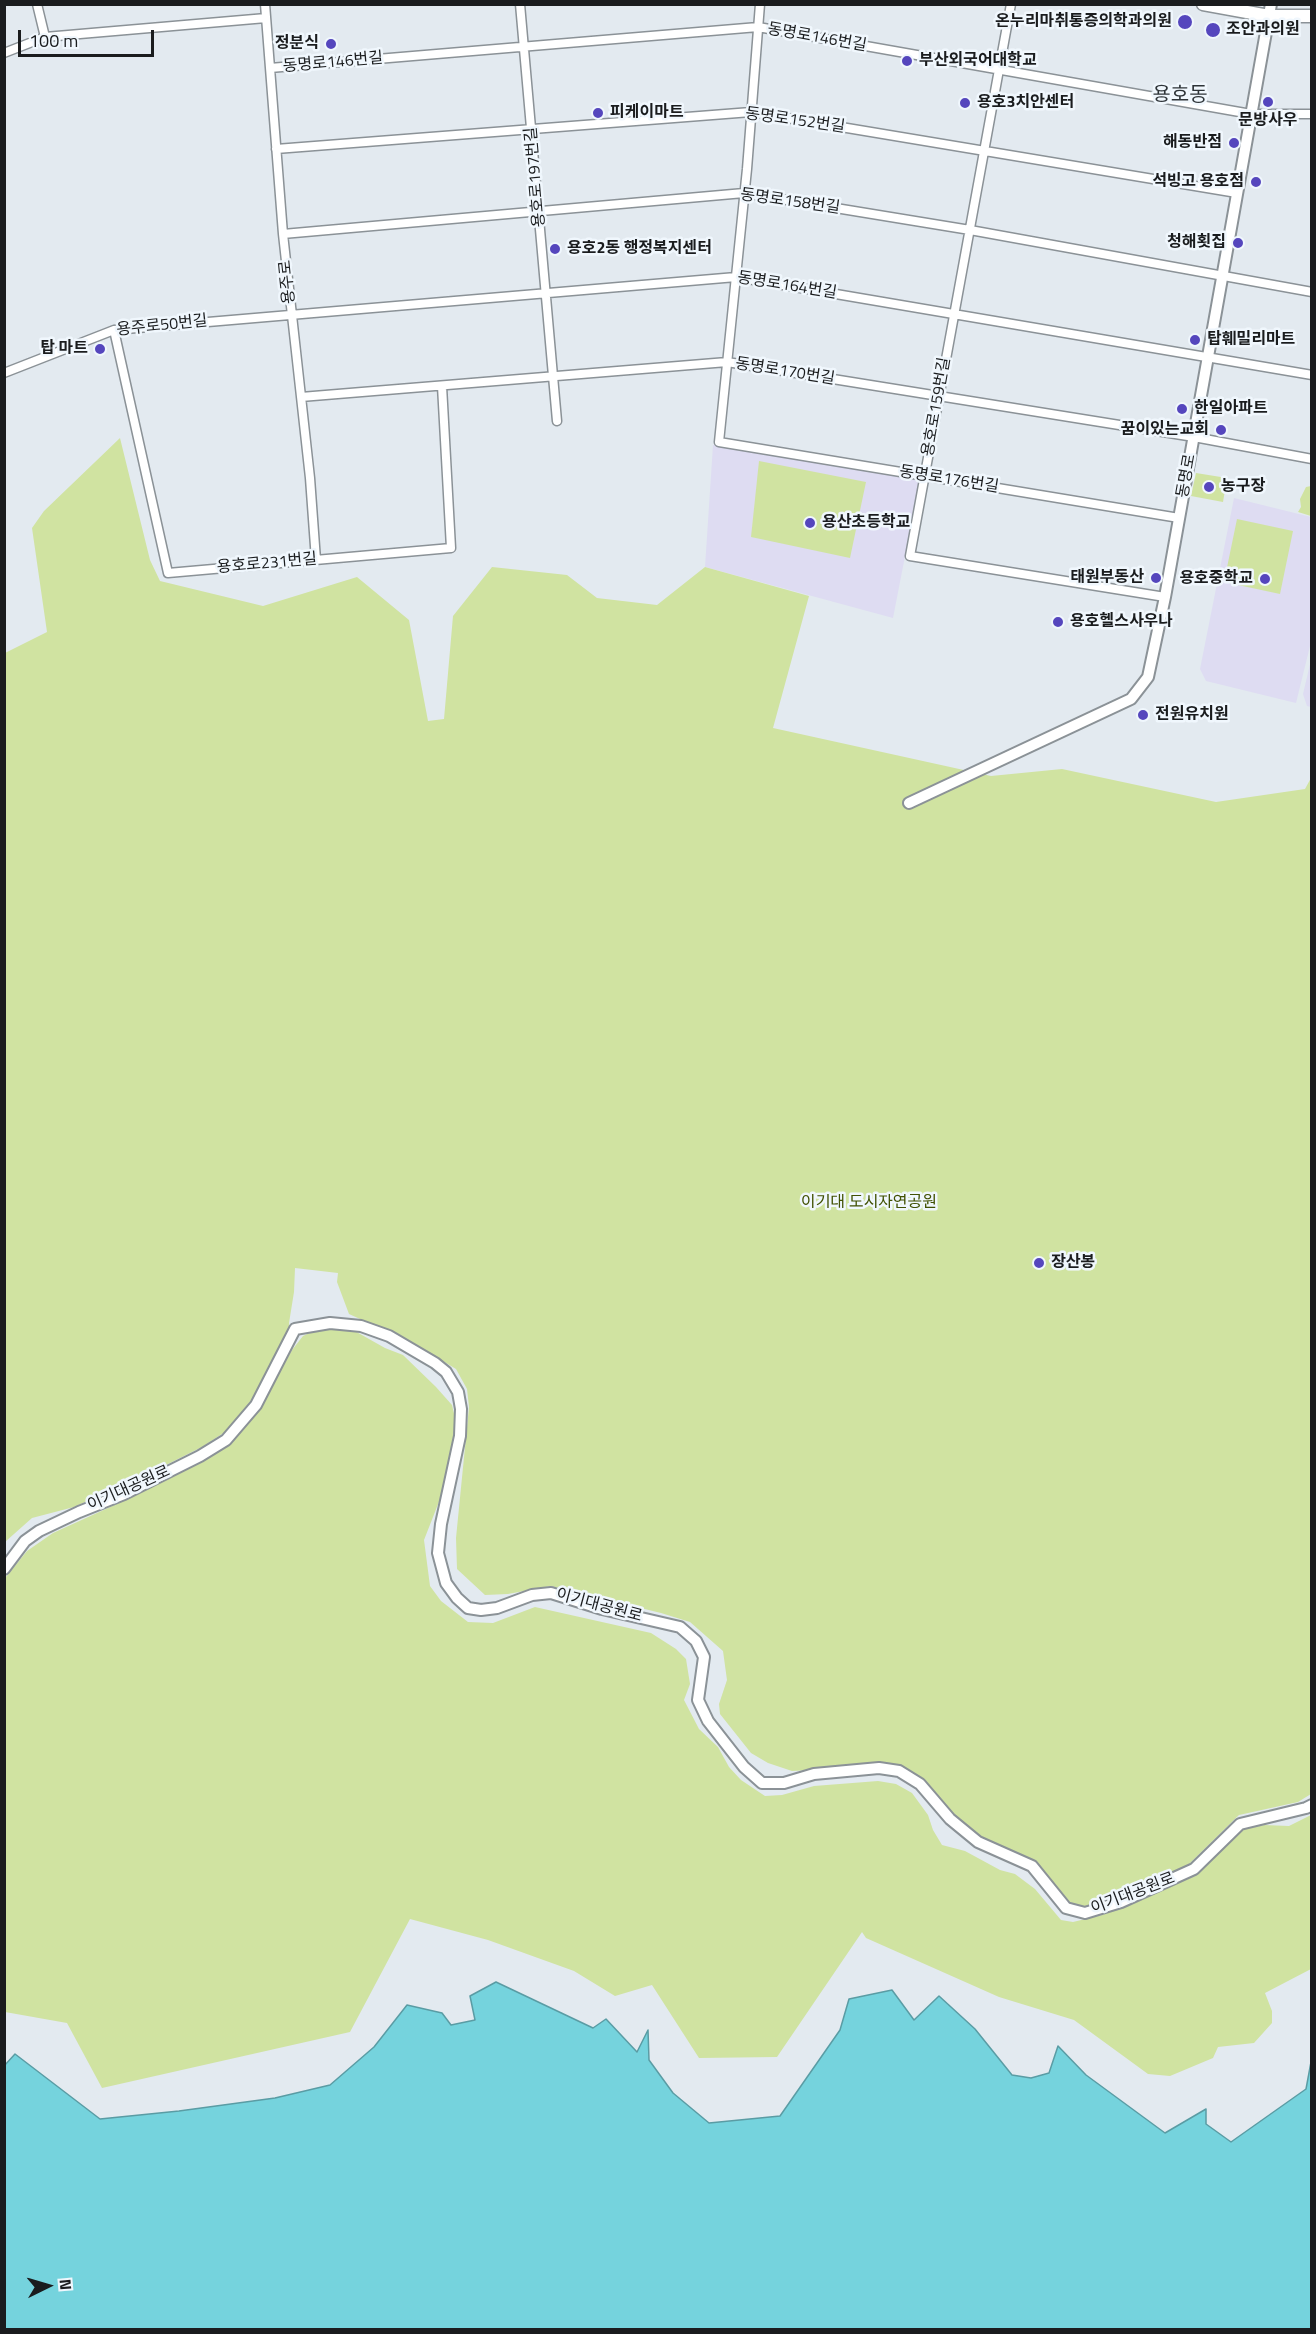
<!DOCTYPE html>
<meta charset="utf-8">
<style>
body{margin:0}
#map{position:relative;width:1316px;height:2334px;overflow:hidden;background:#e3eaf0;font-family:"Titillium Web",sans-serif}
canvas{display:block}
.frame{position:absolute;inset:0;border:6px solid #1a1c1e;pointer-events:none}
.north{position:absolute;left:18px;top:2256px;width:60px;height:60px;-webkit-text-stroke:4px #f0f7fd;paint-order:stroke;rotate:85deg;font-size:16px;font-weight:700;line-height:24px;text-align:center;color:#1a1c1e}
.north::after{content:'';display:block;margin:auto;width:21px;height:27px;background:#1a1c1e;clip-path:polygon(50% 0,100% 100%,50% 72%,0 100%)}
.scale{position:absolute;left:18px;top:30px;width:136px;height:27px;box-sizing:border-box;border:3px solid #1a1c1e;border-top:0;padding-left:8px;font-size:18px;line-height:21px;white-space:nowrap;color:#1a1c1e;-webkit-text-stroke:4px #f0f7fd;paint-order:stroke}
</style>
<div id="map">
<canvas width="1316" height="2334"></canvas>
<div class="frame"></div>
<div class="north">N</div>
<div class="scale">100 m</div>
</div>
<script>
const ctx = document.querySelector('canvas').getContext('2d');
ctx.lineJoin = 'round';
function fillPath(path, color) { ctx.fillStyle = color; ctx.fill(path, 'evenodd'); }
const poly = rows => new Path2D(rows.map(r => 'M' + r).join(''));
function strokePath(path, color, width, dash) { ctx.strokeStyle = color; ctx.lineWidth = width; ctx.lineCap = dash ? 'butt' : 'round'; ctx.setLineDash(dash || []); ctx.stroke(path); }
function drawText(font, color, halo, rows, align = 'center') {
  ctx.font = font + ' "Titillium Web","Noto Sans KR",sans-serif'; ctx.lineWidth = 5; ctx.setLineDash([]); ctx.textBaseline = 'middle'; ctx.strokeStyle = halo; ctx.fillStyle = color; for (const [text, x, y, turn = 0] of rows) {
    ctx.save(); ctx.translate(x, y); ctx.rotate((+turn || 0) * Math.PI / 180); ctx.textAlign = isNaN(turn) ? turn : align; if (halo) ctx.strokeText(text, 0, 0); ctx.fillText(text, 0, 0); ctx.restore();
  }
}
const education = poly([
 [713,445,920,479,893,618,705,567],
 [1234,498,1311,517,1311,642,1296,703,1206,681,1200,669],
 [1311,660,1312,707,1311,707,1307,706,1303,694]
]);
const green = poly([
 [120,438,150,560,160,581,263,606,357,577,409,620,428,721,444,719,453,616,492,567,567,575,597,598,657,605,705,567,809,596,773,728,991,776,1062,769,1216,802,1305,789,1311,778,1311,1794,1298,1802,1239,1815,1185,1868,1106,1904,1080,1907,1070,1902,1052,1881,1028,1858,975,1837,894,1766,792,1771,768,1763,751,1753,720,1714,719,1704,727,1680,723,1651,690,1622,661,1613,551,1586,508,1594,485,1595,457,1569,456,1538,469,1407,467,1389,456,1369,413,1343,349,1314,337,1282,338,1273,295,1268,294,1292,289,1323,290,1332,281,1343,263,1383,245,1409,225,1432,202,1447,158,1469,74,1507,32,1518,5,1542,5,653,47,632,32,528,44,511],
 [759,461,866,482,850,558,751,537],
 [1196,473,1227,478,1223,502,1191,496],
 [1311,486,1311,516,1298,512,1301,507,1300,499,1306,487],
 [1237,519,1293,531,1280,594,1224,582],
 [318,1329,353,1330,385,1348,403,1355,436,1387,452,1405,456,1422,442,1494,424,1540,430,1586,441,1601,468,1622,493,1623,535,1607,651,1633,676,1649,686,1659,690,1684,684,1700,699,1729,718,1747,729,1767,741,1780,765,1796,782,1795,814,1786,878,1781,896,1784,912,1793,928,1815,933,1830,942,1845,965,1851,1000,1870,1015,1874,1035,1889,1061,1920,1073,1922,1102,1915,1195,1876,1215,1853,1241,1830,1264,1825,1289,1826,1311,1815,1311,1969,1265,1993,1272,2011,1272,2023,1254,2043,1218,2047,1213,2058,1170,2076,1148,2074,1074,2020,999,1997,866,1938,862,1932,777,2057,699,2058,652,1985,615,1996,574,1971,488,1940,410,1919,350,2032,102,2088,67,2023,5,2012,5,1578,27,1551,53,1533,119,1503,207,1458,245,1427,262,1404,292,1350,303,1336]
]);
const water = poly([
 [496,1982,593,2028,606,2019,637,2052,648,2030,649,2060,673,2093,709,2123,780,2116,840,2030,849,1999,892,1990,914,2020,939,1996,975,2029,1012,2075,1031,2078,1049,2073,1058,2046,1086,2075,1165,2133,1206,2109,1206,2124,1231,2142,1306,2089,1311,2062,1311,2329,5,2329,4,2066,15,2054,100,2119,179,2111,275,2098,330,2085,374,2047,407,2005,442,2013,451,2025,475,2020,470,1996,496,1982]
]);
const minor = poly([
 [37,4,45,37],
 [265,4,283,234,310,478,316,560],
 [520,4,557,421],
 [760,4,747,169,719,442,1179,518],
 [1011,4,910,556,1165,597],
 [4,53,45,37,266,18],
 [270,68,758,27,1251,114,1312,114],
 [276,149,751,112,1237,193],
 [283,234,744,193,970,230,1312,292],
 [114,330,168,573,451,548,442,386],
 [4,373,114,330,736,277,1312,375],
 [301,397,727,362,1194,437,1312,459]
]);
const tertiary = poly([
 [909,803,1131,699,1148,677,1165,597,1271,4],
 [4,1569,25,1541,39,1531,79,1512,124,1494,200,1456,226,1440,256,1405,295,1329,330,1323,361,1326,389,1336,435,1363,446,1372,458,1392,461,1409,460,1436,441,1524,438,1553,446,1583,457,1598,468,1608,481,1610,497,1608,532,1595,551,1593,602,1609,680,1627,696,1641,704,1657,698,1700,708,1721,744,1767,762,1783,784,1783,814,1774,879,1768,899,1771,920,1784,950,1819,978,1842,1032,1866,1066,1908,1085,1913,1121,1902,1194,1869,1240,1824,1306,1808,1312,1805]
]);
const secondary = poly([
 [1203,4,1269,16,1312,16]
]);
const markers = [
 [1185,22,8,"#5546bd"],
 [1213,30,8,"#5546bd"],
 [331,44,6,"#5546bd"],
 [907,61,6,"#5546bd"],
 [1268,102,6,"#5546bd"],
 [965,103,6,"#5546bd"],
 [598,113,6,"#5546bd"],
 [1234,143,6,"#5546bd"],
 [1256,182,6,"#5546bd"],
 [1238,243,6,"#5546bd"],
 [555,249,6,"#5546bd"],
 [1195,340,6,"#5546bd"],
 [100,349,6,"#5546bd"],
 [1182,409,6,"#5546bd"],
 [1221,430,6,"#5546bd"],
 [1209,487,6,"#5546bd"],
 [810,523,6,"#5546bd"],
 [1156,578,6,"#5546bd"],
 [1265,579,6,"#5546bd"],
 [1058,622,6,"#5546bd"],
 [1143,715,6,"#5546bd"],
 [1039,1263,6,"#5546bd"]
];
const poiNames = [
 ["온누리마취통증의학과의원",1172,22,"right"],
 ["조안과의원",1226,30],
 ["정분식",319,44,"right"],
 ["부산외국어대학교",919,61],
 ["용호3치안센터",977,103],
 ["피케이마트",610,113],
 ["문방사우",1268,121,"center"],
 ["해동반점",1222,143,"right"],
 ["석빙고 용호점",1244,182,"right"],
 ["청해횟집",1226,243,"right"],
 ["용호2동 행정복지센터",567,249],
 ["탑훼밀리마트",1207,340],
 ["탑 마트",88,349,"right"],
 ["한일아파트",1194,409],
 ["꿈이있는교회",1209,430,"right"],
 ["농구장",1221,487],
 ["용산초등학교",822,523],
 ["태원부동산",1144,578,"right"],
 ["용호중학교",1253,579,"right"],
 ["용호헬스사우나",1070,622],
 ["전원유치원",1155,715],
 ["장산봉",1051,1263]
];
const streetNames = [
 ["동명로146번길",817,38,10],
 ["동명로146번길",333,63,-5],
 ["동명로152번길",795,121,8],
 ["용호로197번길",536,177,-95],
 ["동명로158번길",790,202,8],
 ["용주로",288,282,-96],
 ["동명로164번길",787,286,9],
 ["용주로50번길",162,326,-6],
 ["동명로170번길",785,372,9],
 ["용호로159번길",937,407,-80],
 ["동명로",1187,476,-80],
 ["동명로176번길",949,480,9],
 ["용호로231번길",267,564,-5],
 ["이기대공원로",129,1489,-24],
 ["이기대공원로",599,1606,15],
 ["이기대공원로",1133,1894,-21]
];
const parkNames = [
 ["이기대 도시자연공원",869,1203]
];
const quarterNames = [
 ["용호동",1180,96]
];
fillPath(education, '#dedcf2');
fillPath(green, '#d0e3a1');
fillPath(water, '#75d3dd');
strokePath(water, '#5a9ca4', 1.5);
strokePath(minor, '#8b9297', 11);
strokePath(tertiary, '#8b9297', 14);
strokePath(secondary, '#8b9297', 15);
strokePath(minor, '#fff', 8);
strokePath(tertiary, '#fff', 10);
strokePath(secondary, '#fff', 12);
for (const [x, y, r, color] of markers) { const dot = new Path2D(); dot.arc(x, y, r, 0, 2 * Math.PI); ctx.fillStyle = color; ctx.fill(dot); strokePath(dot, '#f0f7fd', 2); }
drawText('bold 16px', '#1a1c1e', '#f0f7fd', poiNames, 'left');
drawText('16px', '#1a1c1e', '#f0f7fd', streetNames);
drawText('16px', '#415103', '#f0f7fd', parkNames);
drawText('20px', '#2e3438', '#f0f7fd', quarterNames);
</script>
